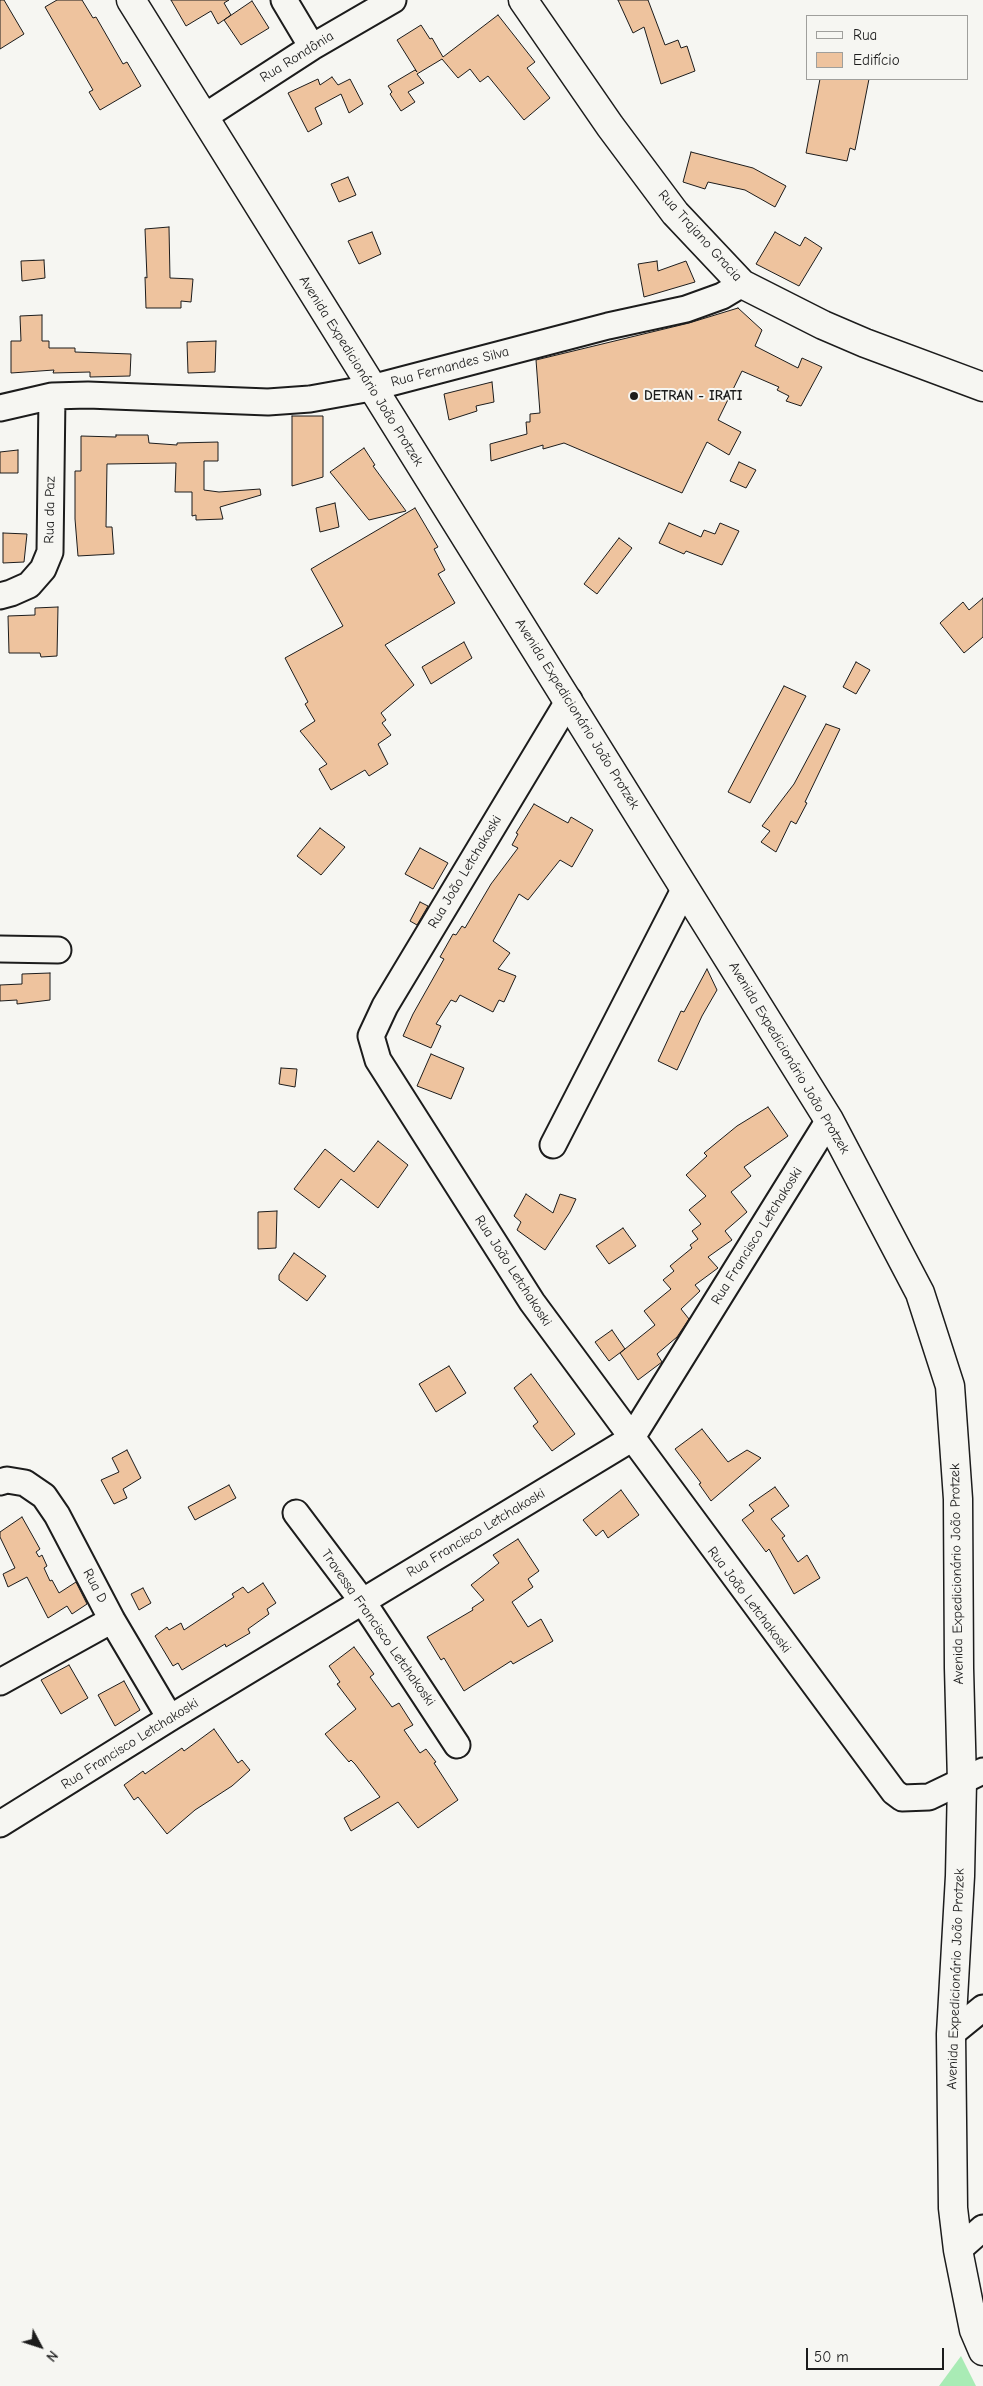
<!DOCTYPE html>
<meta charset="utf-8">
<style>
body{margin:0}
#map{position:relative;width:983px;height:2386px;overflow:hidden;background:#f6f6f2;font-family:"Comic Neue",sans-serif}
canvas{display:block}
.legend{position:absolute;left:806px;top:15px;width:162px;height:65px;box-sizing:border-box;background:#f6f6f2;border:1px solid #9f9f9c;margin:0;padding:6px 9px;list-style:none;font-size:15px;color:#1c1c1c}
.legend li{display:flex;align-items:center;gap:10px;height:25px}
.legend b{width:25px;border:1px solid #9f9f9c}
.north{position:absolute;left:15px;top:2321px;width:50px;height:50px;-webkit-text-stroke:4px #f6f6f2;paint-order:stroke;rotate:130deg;font-size:14px;font-weight:700;line-height:20px;text-align:center;color:#1c1c1c}
.north::after{content:'';display:block;margin:auto;width:18px;height:22px;background:#1c1c1c;clip-path:polygon(50% 0,100% 100%,50% 72%,0 100%)}
.scale{position:absolute;left:806px;top:2348px;width:138px;height:22px;box-sizing:border-box;border:2px solid #1c1c1c;border-top:0;padding-left:6px;font-size:15px;line-height:18px;white-space:nowrap;color:#1c1c1c;-webkit-text-stroke:4px #f6f6f2;paint-order:stroke}
</style>
<div id="map">
<canvas width="983" height="2386"></canvas>
<ul class="legend">
<li><b style="height:6px;background:#f6f6f2"></b>Rua</li>
<li><b style="height:14px;background:#eec39e"></b>Edifício</li>
</ul>
<div class="north">N</div>
<div class="scale">50 m</div>
</div>
<script>
const ctx = document.querySelector('canvas').getContext('2d');
ctx.lineJoin = 'round';
function fillPath(path, color) { ctx.fillStyle = color; ctx.fill(path, 'evenodd'); }
const poly = rows => new Path2D(rows.map(r => 'M' + r).join(''));
function strokePath(path, color, width, dash) { ctx.strokeStyle = color; ctx.lineWidth = width; ctx.lineCap = dash ? 'butt' : 'round'; ctx.setLineDash(dash || []); ctx.stroke(path); }
function drawText(font, color, halo, rows, align = 'center') {
  ctx.font = font + ' "Comic Neue",sans-serif'; ctx.lineWidth = 4; ctx.setLineDash([]); ctx.textBaseline = 'middle'; ctx.strokeStyle = halo; ctx.fillStyle = color; for (const [text, x, y, turn = 0] of rows) {
    ctx.save(); ctx.translate(x, y); ctx.rotate((+turn || 0) * Math.PI / 180); ctx.textAlign = isNaN(turn) ? turn : align; if (halo) ctx.strokeText(text, 0, 0); ctx.fillText(text, 0, 0); ctx.restore();
  }
}
const green = poly([
 [961,2356,976,2386,939,2386]
]);
const building = poly([
 [0,0,4,0,24,34,0,49,0,0],
 [57,0,82,0,93,18,96,17,123,64,127,62,141,86,100,110,89,92,93,90,45,7,57,0],
 [171,0,229,0,224,3,231,15,218,24,211,11,186,26,171,0],
 [618,0,648,0,665,45,678,40,681,48,687,46,695,71,661,84,644,27,633,33,618,0],
 [252,1,269,28,241,45,224,20,252,1],
 [498,15,535,62,527,68,550,98,524,120,488,76,480,82,470,69,458,78,442,59,417,74,424,83,408,92,415,102,401,111,390,94,392,92,388,86,415,70,417,72,397,40,421,25,430,39,432,38,443,57,498,15],
 [332,77,338,85,350,79,363,104,349,113,341,94,315,108,322,124,308,132,288,93,318,79,320,85,332,77],
 [820,79,869,79,855,150,850,148,847,161,806,153,820,79],
 [691,152,753,168,786,186,775,207,745,190,708,182,705,189,683,182,691,152],
 [348,177,356,195,339,202,331,184,348,177],
 [169,227,170,278,193,279,191,302,181,301,181,308,146,308,145,277,147,278,145,229,169,227],
 [372,232,381,254,359,264,348,241,372,232],
 [775,232,800,246,805,237,822,248,799,286,756,264,775,232],
 [44,260,45,278,22,281,21,261,44,260],
 [657,261,658,271,686,261,695,282,644,297,638,264,657,261],
 [738,308,762,330,755,346,798,368,802,358,822,367,801,406,786,401,789,396,777,390,779,387,742,371,718,420,741,432,729,455,707,442,682,493,564,443,543,449,543,445,491,461,490,444,527,434,526,422,530,422,530,414,540,413,536,360,689,323,738,308],
 [42,315,42,341,49,341,49,348,75,348,75,352,131,354,130,376,90,377,90,372,53,373,54,370,11,373,11,341,21,341,20,316,42,315],
 [216,341,215,372,188,373,187,342,216,341],
 [492,382,494,402,476,406,477,411,449,420,444,394,492,382],
 [292,416,323,416,323,477,292,486,292,416],
 [116,435,148,435,149,443,177,445,177,443,218,442,218,461,204,461,204,490,219,492,260,489,261,495,220,507,223,519,196,520,196,515,192,516,192,492,175,492,176,463,107,464,106,527,112,527,114,554,78,556,75,519,75,471,81,471,81,436,116,437,116,435],
 [364,448,375,465,373,466,406,511,369,520,330,472,364,448],
 [18,450,18,473,0,473,0,452,18,450],
 [739,462,756,470,746,488,730,481,739,462],
 [335,503,339,527,320,532,316,508,335,503],
 [415,508,438,547,434,549,445,570,438,574,455,603,385,645,414,685,381,713,386,720,382,723,391,735,378,744,388,764,369,776,365,770,331,790,319,769,327,764,300,731,315,721,305,704,308,702,285,658,343,626,311,569,415,508],
 [669,523,701,537,704,530,715,534,720,523,739,531,722,565,686,551,684,554,659,543,669,523],
 [3,533,27,534,24,562,3,563,3,533],
 [619,538,632,548,597,594,584,584,619,538],
 [983,598,983,637,964,653,940,623,963,602,969,610,983,598],
 [58,607,57,656,41,657,40,653,9,653,8,616,35,615,35,608,58,607],
 [464,642,472,658,431,684,422,667,464,642],
 [856,662,870,670,856,694,843,687,856,662],
 [784,686,806,696,750,803,728,792,784,686],
 [826,724,840,729,805,802,807,803,796,824,791,821,776,852,761,842,770,831,762,826,794,784,826,724],
 [534,804,568,823,571,817,593,830,572,867,560,860,528,900,519,894,493,941,510,953,498,969,516,976,504,1002,499,1000,493,1012,460,995,456,1002,451,1000,436,1024,441,1026,431,1048,403,1036,413,1014,444,959,440,957,453,934,456,935,462,926,465,928,491,884,518,848,512,845,518,834,516,833,534,804],
 [320,828,345,847,321,875,297,856,320,828],
 [420,848,448,863,433,889,405,874,420,848],
 [420,902,428,906,417,925,410,921,420,902],
 [707,969,717,990,702,1016,677,1070,658,1061,681,1011,684,1012,707,969],
 [50,973,50,1000,17,1004,17,1000,0,1001,0,985,22,984,22,974,50,973],
 [431,1054,464,1068,451,1099,417,1086,431,1054],
 [281,1068,297,1069,295,1087,279,1084,281,1068],
 [768,1107,788,1136,744,1167,751,1176,731,1192,747,1212,725,1231,732,1240,708,1257,718,1268,695,1285,700,1291,681,1309,689,1319,677,1337,657,1354,662,1362,638,1380,620,1353,655,1325,644,1311,671,1289,663,1280,674,1271,670,1266,692,1248,690,1245,698,1239,692,1231,701,1224,689,1210,706,1196,686,1175,707,1156,704,1153,737,1126,768,1107],
 [378,1141,408,1165,378,1208,341,1179,319,1208,294,1189,325,1149,354,1172,378,1141],
 [526,1194,553,1213,560,1194,576,1199,570,1212,545,1250,517,1230,521,1222,514,1216,526,1194],
 [277,1211,276,1248,258,1249,258,1212,277,1211],
 [623,1228,636,1246,609,1264,596,1246,623,1228],
 [294,1253,326,1276,307,1301,279,1280,279,1275,294,1253],
 [612,1330,625,1349,609,1361,595,1342,612,1330],
 [449,1366,466,1393,436,1412,419,1384,449,1366],
 [531,1374,575,1434,552,1451,533,1426,538,1422,514,1388,531,1374],
 [702,1429,728,1462,747,1450,761,1458,711,1501,699,1484,701,1483,675,1449,702,1429],
 [127,1450,141,1478,123,1489,127,1498,114,1504,101,1480,119,1472,112,1458,127,1450],
 [229,1485,236,1498,195,1520,188,1507,229,1485],
 [775,1487,789,1506,771,1519,785,1536,782,1538,798,1562,807,1555,820,1578,794,1594,769,1549,766,1552,742,1520,754,1511,749,1505,775,1487],
 [621,1490,639,1515,608,1538,603,1530,596,1536,583,1520,621,1490],
 [22,1517,40,1549,36,1552,39,1557,42,1555,47,1566,44,1568,50,1581,52,1580,59,1593,76,1582,87,1604,72,1614,67,1606,48,1618,27,1577,8,1587,3,1574,15,1568,0,1537,0,1532,22,1517],
 [518,1539,539,1571,528,1579,533,1587,512,1602,528,1627,541,1619,553,1641,513,1664,511,1661,464,1691,444,1658,441,1660,427,1637,473,1610,472,1608,484,1600,471,1585,499,1563,493,1555,518,1539],
 [263,1583,276,1603,267,1609,269,1614,248,1629,250,1633,226,1647,225,1644,182,1670,178,1663,173,1666,155,1636,167,1627,169,1630,181,1623,184,1630,234,1597,232,1594,243,1587,248,1593,263,1583],
 [143,1588,151,1603,139,1610,131,1594,143,1588],
 [354,1647,374,1674,370,1677,392,1707,399,1703,413,1725,404,1730,420,1753,426,1749,436,1762,434,1763,458,1800,418,1828,398,1802,351,1831,344,1818,380,1797,355,1764,351,1760,349,1762,325,1734,356,1709,337,1684,340,1682,329,1666,354,1647],
 [69,1665,88,1698,61,1714,41,1680,69,1665],
 [124,1681,140,1710,115,1726,98,1695,124,1681],
 [214,1729,238,1763,242,1760,250,1770,232,1786,195,1810,167,1834,138,1797,134,1800,124,1785,143,1771,145,1774,182,1748,184,1751,214,1729]
]);
const minor = poly([
 [284,0,312,47],
 [204,117,312,47,393,0],
 [0,408,52,396,88,395,268,402,310,399,371,388,608,326,686,309,722,296,742,284],
 [0,596,11,593,29,585,43,569,50,552,52,396],
 [569,700,385,1006,371,1036,378,1060,532,1302,894,1792,902,1798,929,1797,983,1771],
 [0,949,58,950],
 [553,1145,685,888],
 [0,1482,7,1480,25,1483,44,1496,57,1515,112,1620,170,1718],
 [296,1513,363,1602,457,1745],
 [0,1682,112,1620],
 [0,1824,170,1718,631,1439,829,1120],
 [951,2034,983,2008],
 [958,2250,983,2228]
]);
const major = poly([
 [523,0,610,126,675,213,742,284,823,325,865,343,983,387]
]);
const highway = poly([
 [131,0,829,1120,920,1293,950,1386,958,1499,959,1668,962,1782,960,1876,951,2034,953,2208,958,2250,974,2330,983,2351]
]);
const markers = [
 [634,396,5,"#1c1c1c"]
];
const streetNames = [
 ["Rua Rondônia",297,57,-32],
 ["Rua Trajano Gracia",700,236,48],
 ["Rua Fernandes Silva",450,367,-15],
 ["Avenida Expedicionário João Protzek",361,371,58],
 ["Rua da Paz",50,510,-89],
 ["Avenida Expedicionário João Protzek",577,714,58],
 ["Rua João Letchakoski",465,872,-59],
 ["Avenida Expedicionário João Protzek",789,1058,59],
 ["Rua Francisco Letchakoski",757,1236,-58],
 ["Rua João Letchakoski",513,1271,57],
 ["Rua Francisco Letchakoski",476,1533,-31],
 ["Avenida Expedicionário João Protzek",957,1574,-91],
 ["Rua D",95,1586,62],
 ["Rua João Letchakoski",749,1600,53],
 ["Travessa Francisco Letchakoski",378,1628,55],
 ["Rua Francisco Letchakoski",130,1744,-32],
 ["Avenida Expedicionário João Protzek",956,1979,-88]
];
const poiNames = [
 ["DETRAN - IRATI",644,396]
];
fillPath(green, '#a9ebb5');
fillPath(building, '#eec39e');
strokePath(building, '#1c1c1c', 1);
strokePath(minor, '#1c1c1c', 29);
strokePath(major, '#1c1c1c', 31);
strokePath(highway, '#1c1c1c', 31);
strokePath(minor, '#f6f6f2', 25);
strokePath(major, '#f6f6f2', 28);
strokePath(highway, '#f6f6f2', 28);
for (const [x, y, r, color] of markers) { const dot = new Path2D(); dot.arc(x, y, r, 0, 2 * Math.PI); ctx.fillStyle = color; ctx.fill(dot); strokePath(dot, '#f6f6f2', 2); }
drawText('14px', '#1c1c1c', '#f6f6f2', streetNames);
drawText('bold 14px', '#1c1c1c', '#f6f6f2', poiNames, 'left');
</script>
